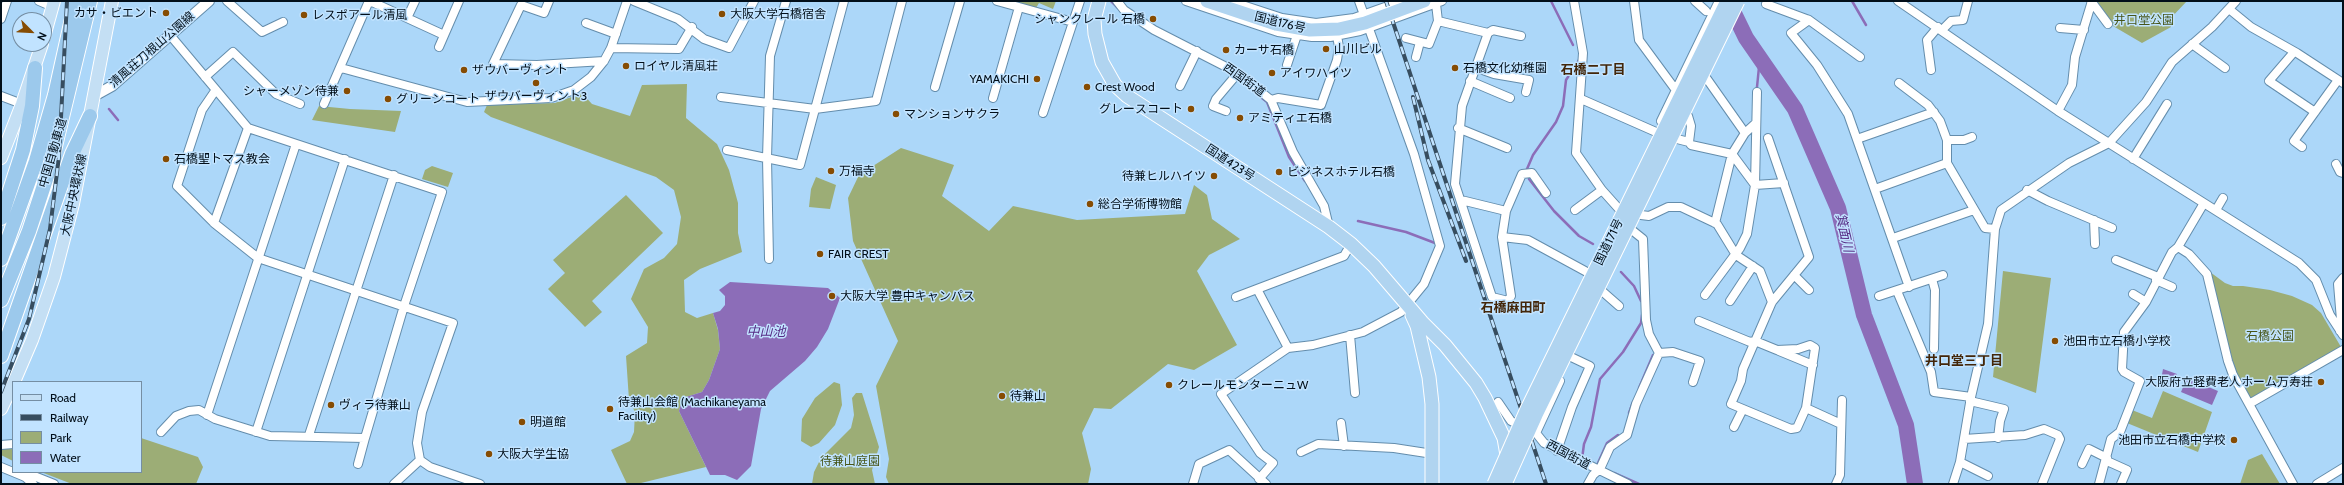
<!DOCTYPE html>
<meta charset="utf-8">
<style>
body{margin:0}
#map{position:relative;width:2344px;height:485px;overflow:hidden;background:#acd7f9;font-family:Cabin,sans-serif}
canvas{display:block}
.frame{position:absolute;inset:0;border:2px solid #020f1a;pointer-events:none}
.legend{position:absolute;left:12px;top:381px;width:130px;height:92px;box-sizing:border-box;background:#c1e3ff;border:1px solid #758ea3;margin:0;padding:5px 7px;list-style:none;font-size:12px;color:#020f1a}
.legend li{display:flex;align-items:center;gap:8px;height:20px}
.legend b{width:20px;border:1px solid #758ea3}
.north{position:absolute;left:12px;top:12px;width:40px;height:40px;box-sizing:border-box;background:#c1e3ff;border:1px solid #758ea3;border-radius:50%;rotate:114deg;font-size:11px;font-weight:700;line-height:16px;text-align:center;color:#020f1a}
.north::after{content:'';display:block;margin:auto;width:14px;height:18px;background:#864c03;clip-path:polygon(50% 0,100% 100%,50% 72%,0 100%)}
</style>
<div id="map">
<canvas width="2344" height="485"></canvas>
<div class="frame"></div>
<ul class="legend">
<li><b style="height:5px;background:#c4dff4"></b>Road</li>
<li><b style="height:5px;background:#374d5f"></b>Railway</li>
<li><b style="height:11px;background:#9cad76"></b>Park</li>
<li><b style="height:11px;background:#8c6db8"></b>Water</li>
</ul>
<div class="north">N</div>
</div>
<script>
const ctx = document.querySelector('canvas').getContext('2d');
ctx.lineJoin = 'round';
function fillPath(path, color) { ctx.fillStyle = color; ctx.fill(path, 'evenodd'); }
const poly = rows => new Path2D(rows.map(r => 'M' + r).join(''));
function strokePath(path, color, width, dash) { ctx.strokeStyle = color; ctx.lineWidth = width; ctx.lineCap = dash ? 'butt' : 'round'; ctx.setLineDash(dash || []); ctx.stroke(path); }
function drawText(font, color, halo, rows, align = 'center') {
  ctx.font = font + ' Cabin,"Noto Sans JP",sans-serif'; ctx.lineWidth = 3; ctx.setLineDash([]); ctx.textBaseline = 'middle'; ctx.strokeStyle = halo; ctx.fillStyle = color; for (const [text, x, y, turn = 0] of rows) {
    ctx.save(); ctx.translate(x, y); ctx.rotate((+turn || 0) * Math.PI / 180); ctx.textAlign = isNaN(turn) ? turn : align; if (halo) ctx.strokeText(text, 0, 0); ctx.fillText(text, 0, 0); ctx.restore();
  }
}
const green = poly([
 [1013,1,1056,1,1053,9,1039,3,1036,8],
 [2097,1,2187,1,2169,20,2171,27,2142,43,2113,26],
 [687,84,686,118,717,144,729,170,738,203,738,233,742,252,700,269,684,280,685,312,697,318,713,313,718,330,720,349,709,380,702,392,683,398,679,411,706,467,637,484,627,484,611,450,630,441,634,432,635,412,629,400,626,356,647,343,648,327,631,299,644,269,664,258,677,244,681,217,674,190,656,177,491,117,484,112,487,105,555,103,582,93,592,104,630,116,642,85],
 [319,106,350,109,401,111,395,132,312,120],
 [901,148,954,165,942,196,989,231,1013,206,1077,220,1185,214,1194,185,1207,195,1212,219,1240,239,1209,255,1197,271,1237,345,1194,370,1168,364,1111,409,1094,408,1082,433,1091,469,1088,484,889,484,886,477,889,459,876,386,898,341,853,241,848,198,859,175],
 [432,166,453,173,448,187,422,179,425,170],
 [816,177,836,185,830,209,809,207,811,189],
 [626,195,663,233,592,301,602,312,585,327,548,289,565,273,553,260],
 [2003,271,2051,278,2036,393,1993,377],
 [2210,272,2225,283,2233,286,2243,286,2270,290,2292,296,2312,305,2321,313,2341,347,2252,398,2248,397,2230,360],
 [834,382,840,384,842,405,835,425,819,443,811,447,801,441,802,419,815,398],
 [2163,391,2212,412,2198,452,2127,423,2132,410,2152,418],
 [856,393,862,393,879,447,872,470,875,484,812,484,814,472,821,458,851,428,854,415,852,398],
 [141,438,198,457,203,467,196,484,72,484,41,472,141,472],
 [1,448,13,448,13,461,1,455],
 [2262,454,2280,484,2240,484,2248,460]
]);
const water = poly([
 [730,282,828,288,840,298,828,329,817,347,805,361,770,391,761,409,751,466,737,480,725,475,710,475,679,411,683,398,702,392,709,380,720,349,718,329,713,313,720,311,725,305,725,296,719,290],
 [2163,369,2177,374,2172,385,2161,380],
 [2187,378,2218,391,2212,405,2181,392]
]);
const stream = poly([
 [1111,1,1118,8],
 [1551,1,1573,45],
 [1852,1,1866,25],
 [1132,20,1162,38],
 [1757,87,1760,57],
 [1257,94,1267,102,1289,157,1305,181],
 [109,109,118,120],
 [1527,169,1533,155,1556,122,1563,106,1566,80,1579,60],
 [1529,179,1554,211,1579,236,1593,244],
 [1358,221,1406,232,1435,243],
 [1621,272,1634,286,1641,301],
 [1639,388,1653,355],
 [1629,413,1633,402],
 [1582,459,1584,444,1591,427,1600,379,1623,352,1641,323,1642,315],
 [1600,464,1598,463,1607,443,1618,435],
 [1614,473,1639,484]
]);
const river = poly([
 [1728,1,1746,38,1795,109,1838,208,1864,315,1906,425,1915,484]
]);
const minor = poly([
 [39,1,53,7,52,4],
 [227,1,262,32,283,22],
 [370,1,444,35],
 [549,1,544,13,521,5,493,64,537,65,604,61],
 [634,1,678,19,704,39,729,48,754,1],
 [997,1,1073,22],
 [1117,1,1124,10,1154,30,1238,73,1271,100,1293,152,1324,206,1329,227],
 [1186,1,1278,32,1312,37,1330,37,1360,31,1442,1],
 [1230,1,1282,18,1316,23,1354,18,1402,1],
 [1574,1,1583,53,1576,153,1602,190,1619,209,1627,214],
 [1634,1,1639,40,1678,93],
 [1695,1,1706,11],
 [1898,1,2058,111,2299,263,2316,280,2330,315,2343,335],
 [2091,1,2108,24],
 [1766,4,1809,20,1860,57],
 [2229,9,2251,27,2297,53,2343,83],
 [407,18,415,1],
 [1,19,7,1],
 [1809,20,1791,33,1817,65,1848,114,1909,287],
 [1438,21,1488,33,1462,106,1455,184,1492,297,1508,301,1511,296,1502,237,1506,211,1522,174,1532,173,1546,193],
 [586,23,616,34],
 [2060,28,2084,30],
 [1942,30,1951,21,1963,20,1968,1],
 [1488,33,1493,30,1521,36],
 [1406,38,1429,44,1438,21,1436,4],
 [2192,44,2225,68],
 [439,47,459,1],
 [611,48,679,49,692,27],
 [2294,52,2269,81,2315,112],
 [1416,57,1420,42],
 [1287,65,1297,35],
 [1474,67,1494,74,1529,80,1526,92],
 [341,68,467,102,551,98,574,90,591,77,604,61,611,48,627,1],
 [1931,70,1927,40,1938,27],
 [205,77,233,52,276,94,300,104],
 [1707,79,1745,133],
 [1470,81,1510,98],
 [1899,83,1928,105,1940,121,1947,140,1947,163,1985,228,1995,229],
 [1180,86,1197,51],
 [935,87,960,1],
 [215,91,202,110,177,186,214,223,258,258,453,323,422,412,417,443,420,460],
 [1,96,22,104],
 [721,97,815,109,876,101,902,1],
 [993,98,1019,7],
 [1581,99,1656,132],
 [1271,100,1278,98,1321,105,1337,60,1339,47,1336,30],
 [324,104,369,1],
 [1226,111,1213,106,1216,99,1238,73],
 [2058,111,2072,85,2075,57,2092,1],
 [1043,113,1080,1],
 [1688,116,1691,126,1689,142],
 [1661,121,1719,1],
 [1458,128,1507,148],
 [1768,138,1809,257,1772,302,1743,369,1741,381,1731,404,1791,429,1797,428,1806,408],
 [1677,139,1689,142,1691,145,1732,154,1745,133,1756,123],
 [1857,139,1934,112],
 [1947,140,1964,140,1972,137],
 [2302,147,2294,141,2338,80],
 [727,150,800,165,844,1],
 [1732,154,1755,185,1784,183],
 [2133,159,2167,104],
 [2336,164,2340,172,2343,173],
 [1875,189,1947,163],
 [2027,190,2048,201,2112,228],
 [1461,200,1506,211],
 [1575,210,1602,190],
 [2216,210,2223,198],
 [1641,215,1649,216,1668,207,1681,207,1717,224,1736,255,1760,271,1772,302],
 [2094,220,2095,244],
 [214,223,248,128],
 [1715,223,1732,154],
 [1633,231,1643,239,1646,320,1649,334,1659,353],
 [1502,237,1528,240,1596,277],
 [1893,238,1974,210],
 [2178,247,2189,254,2207,274,2228,361,2233,375,2293,484],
 [769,259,767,158,770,56,786,1],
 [2116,260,2158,277],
 [1794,275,1809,290],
 [1932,279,1935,290,1934,349],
 [2156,280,2172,287],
 [1897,291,1931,372,1934,392,1971,397],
 [1603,292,1619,306],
 [2133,294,2146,302],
 [1705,295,1740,248,1747,234,1755,185,1757,92],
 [1879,296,1943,275],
 [1236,297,1257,289],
 [1730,301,1753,266],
 [1699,321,1750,342,1755,341,1777,350,1798,349,1810,345,1815,348,1806,408,1841,424],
 [2340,331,2341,320,2338,284,2343,278],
 [1350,335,1355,393],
 [1288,348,1257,289,1344,256,1351,244],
 [1779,351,1813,365],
 [1970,401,2004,409,2000,421,1998,438],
 [1498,402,1511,421,1536,433,1544,443,1628,484],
 [2249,404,2343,350],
 [207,415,296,144],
 [1341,423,1344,446],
 [1734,427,1743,409],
 [161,432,176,416,189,411,199,410,215,419,270,436,365,438,404,306,442,192,248,128,170,35],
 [256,432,345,159],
 [1536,433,1560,381],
 [309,435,394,175],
 [1964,439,2025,435,2044,429,2058,435,2060,439,2042,484],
 [1,445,13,444],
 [1557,451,1572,407,1590,366,1571,357],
 [1301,452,1318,444,1394,448,1433,454],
 [2107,461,2127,470,2121,484],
 [1960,462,1988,476],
 [358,464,365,438],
 [2082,464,2089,449,2107,458],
 [1,467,25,477,33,484],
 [25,477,34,476,54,484],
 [1259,479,1273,463,1260,453,1221,394,1288,348,1313,345,1363,332,1401,312,1424,284,1440,246,1414,154,1359,1],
 [394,484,420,460,430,467,480,484],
 [1193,484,1199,464,1229,450,1266,484],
 [1588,484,1593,475,1600,469,1610,447,1627,435,1636,404,1659,353,1673,352,1700,361,1693,382],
 [1836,484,1840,475,1842,400],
 [1953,484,1960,462,1971,397,1988,324,1995,229,2001,210,2069,163,2109,143,2146,102,2172,62,2212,27,2236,1],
 [2099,484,2111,439,2120,432,2140,381,2124,372,2122,369,2124,332,2146,302,2172,252,2178,247,2204,203],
 [2317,484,2343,468]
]);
const tertiary = poly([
 [94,96,112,86,209,1]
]);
const primary = poly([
 [44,37,54,1],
 [1,158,22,104,42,44],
 [14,382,32,340,54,277,73,204,112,1],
 [1,409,13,384]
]);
const trunk = poly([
 [1099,1,1094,20,1095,34,1102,62,1115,85,1127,96,1329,227,1351,244,1374,266,1422,322,1445,345,1476,383,1485,398,1504,438,1508,461],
 [1207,1,1276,24],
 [1412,315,1417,326,1429,377,1432,404,1432,484]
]);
const motorway = poly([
 [1,218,23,150,32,106,35,68],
 [1,259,36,161,55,95,76,1],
 [1,300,29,231,50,167,90,1],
 [1,356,72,154,90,116]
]);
const rail = poly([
 [1386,1,1546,484],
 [1413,97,1428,160,1466,261],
 [1,392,29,319,50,229,59,156,67,1]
]);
const trunkBridge = poly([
 [1276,24,1310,30,1339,29,1365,23,1424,1],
 [1494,484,1527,409,1727,1],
 [1505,484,1536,415,1738,1]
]);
const markers = [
 [166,13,4,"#864c03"],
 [722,14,4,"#864c03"],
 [304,15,4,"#864c03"],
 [1153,19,4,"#864c03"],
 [1326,49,4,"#864c03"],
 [1226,50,4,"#864c03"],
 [626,66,4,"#864c03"],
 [1455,68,4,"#864c03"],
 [464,70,4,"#864c03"],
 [1272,73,4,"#864c03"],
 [1037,79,4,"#864c03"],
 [536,83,4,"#864c03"],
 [1087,87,4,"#864c03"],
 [347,91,4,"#864c03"],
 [388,99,4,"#864c03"],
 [1191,109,4,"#864c03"],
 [896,114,4,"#864c03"],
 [1240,118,4,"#864c03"],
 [166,159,4,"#864c03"],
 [831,171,4,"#864c03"],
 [1279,172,4,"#864c03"],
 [1214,176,4,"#864c03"],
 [1090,204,4,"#864c03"],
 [820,254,4,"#864c03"],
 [832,296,4,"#864c03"],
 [2055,341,4,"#864c03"],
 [2321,382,4,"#864c03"],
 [1169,385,4,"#864c03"],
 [1002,396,4,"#864c03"],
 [331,405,4,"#864c03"],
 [610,409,4,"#864c03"],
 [522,422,4,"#864c03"],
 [2234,440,4,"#864c03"],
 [489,454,4,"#864c03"]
];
const poiNames = [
 ["カサ・ビエント",158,13,"right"],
 ["大阪大学石橋宿舎",730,14],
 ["レスポアール清風",312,15],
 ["シャンクレール 石橋",1145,19,"right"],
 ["山川ビル",1334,49],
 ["カーサ石橋",1234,50],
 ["ロイヤル清風荘",634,66],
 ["石橋文化幼稚園",1463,68],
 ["ザウバーヴィント",472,70],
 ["アイワハイツ",1280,73],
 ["YAMAKICHI",1029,79,"right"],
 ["Crest Wood",1095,87],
 ["シャーメゾン待兼",339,91,"right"],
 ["ザウバーヴィント3",536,96,"center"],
 ["グリーンコート",396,99],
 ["グレースコート",1183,109,"right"],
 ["マンションサクラ",904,114],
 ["アミティエ石橋",1248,118],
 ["石橋聖トマス教会",174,159],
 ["万福寺",839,171],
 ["ビジネスホテル石橋",1287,172],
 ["待兼ヒルハイツ",1206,176,"right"],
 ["総合学術博物館",1098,204],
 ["FAIR CREST",828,254],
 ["大阪大学 豊中キャンパス",840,296],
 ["池田市立石橋小学校",2063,341],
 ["大阪府立軽費老人ホーム万寿荘",2313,382,"right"],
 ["クレールモンターニュW",1177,385],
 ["待兼山",1010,396],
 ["待兼山会館 (Machikaneyama",618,402],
 ["Facility)",618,416],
 ["ヴィラ待兼山",339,405],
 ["明道館",530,422],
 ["池田市立石橋中学校",2226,440,"right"],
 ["大阪大学生協",497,454]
];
const parkNames = [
 ["井口堂公園",2144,20],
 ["石橋公園",2270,336],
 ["待兼山庭園",850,461]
];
const streetNames = [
 ["国道176号",1280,23,14],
 ["清風荘刀根山公園線",152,50,-41],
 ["西国街道",1244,80,36],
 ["中国自動車道",53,153,-74],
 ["国道423号",1230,163,33],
 ["大阪中央環状線",74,195,-78],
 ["国道171号",1609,242,-64],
 ["西国街道",1568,455,28]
];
const neighbourhoodNames = [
 ["石橋二丁目",1593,70],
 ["石橋麻田町",1513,308],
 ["井口堂三丁目",1964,361]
];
const waterNames = [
 ["箕面川",1844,233,77],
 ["中山池",766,332]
];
fillPath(green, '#9cad76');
fillPath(water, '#8c6db8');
strokePath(stream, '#8c6db8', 2.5);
strokePath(river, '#8c6db8', 16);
strokePath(minor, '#648dac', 10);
strokePath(tertiary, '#648dac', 12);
strokePath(primary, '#fff', 14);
strokePath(trunk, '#fff', 15);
strokePath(motorway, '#fff', 16);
strokePath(minor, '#fff', 8);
strokePath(tertiary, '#fff', 10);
strokePath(primary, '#c4dff4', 12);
strokePath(trunk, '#b0d4f0', 13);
strokePath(motorway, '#9cc9ec', 14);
strokePath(rail, '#374d5f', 4);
strokePath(rail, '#c1e3ff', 2.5, [8]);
strokePath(trunkBridge, '#fff', 15, []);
strokePath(trunkBridge, '#b0d4f0', 13);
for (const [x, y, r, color] of markers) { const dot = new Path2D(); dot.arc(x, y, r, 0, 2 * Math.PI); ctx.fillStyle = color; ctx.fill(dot); strokePath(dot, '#c1e3ff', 1.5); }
drawText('12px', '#020f1a', '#c1e3ff', poiNames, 'left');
drawText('12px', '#475619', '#c1e3ff', parkNames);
drawText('12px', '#020f1a', '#c1e3ff', streetNames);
drawText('bold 13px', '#432609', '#c1e3ff', neighbourhoodNames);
drawText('italic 13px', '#552a84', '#c1e3ff', waterNames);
</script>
